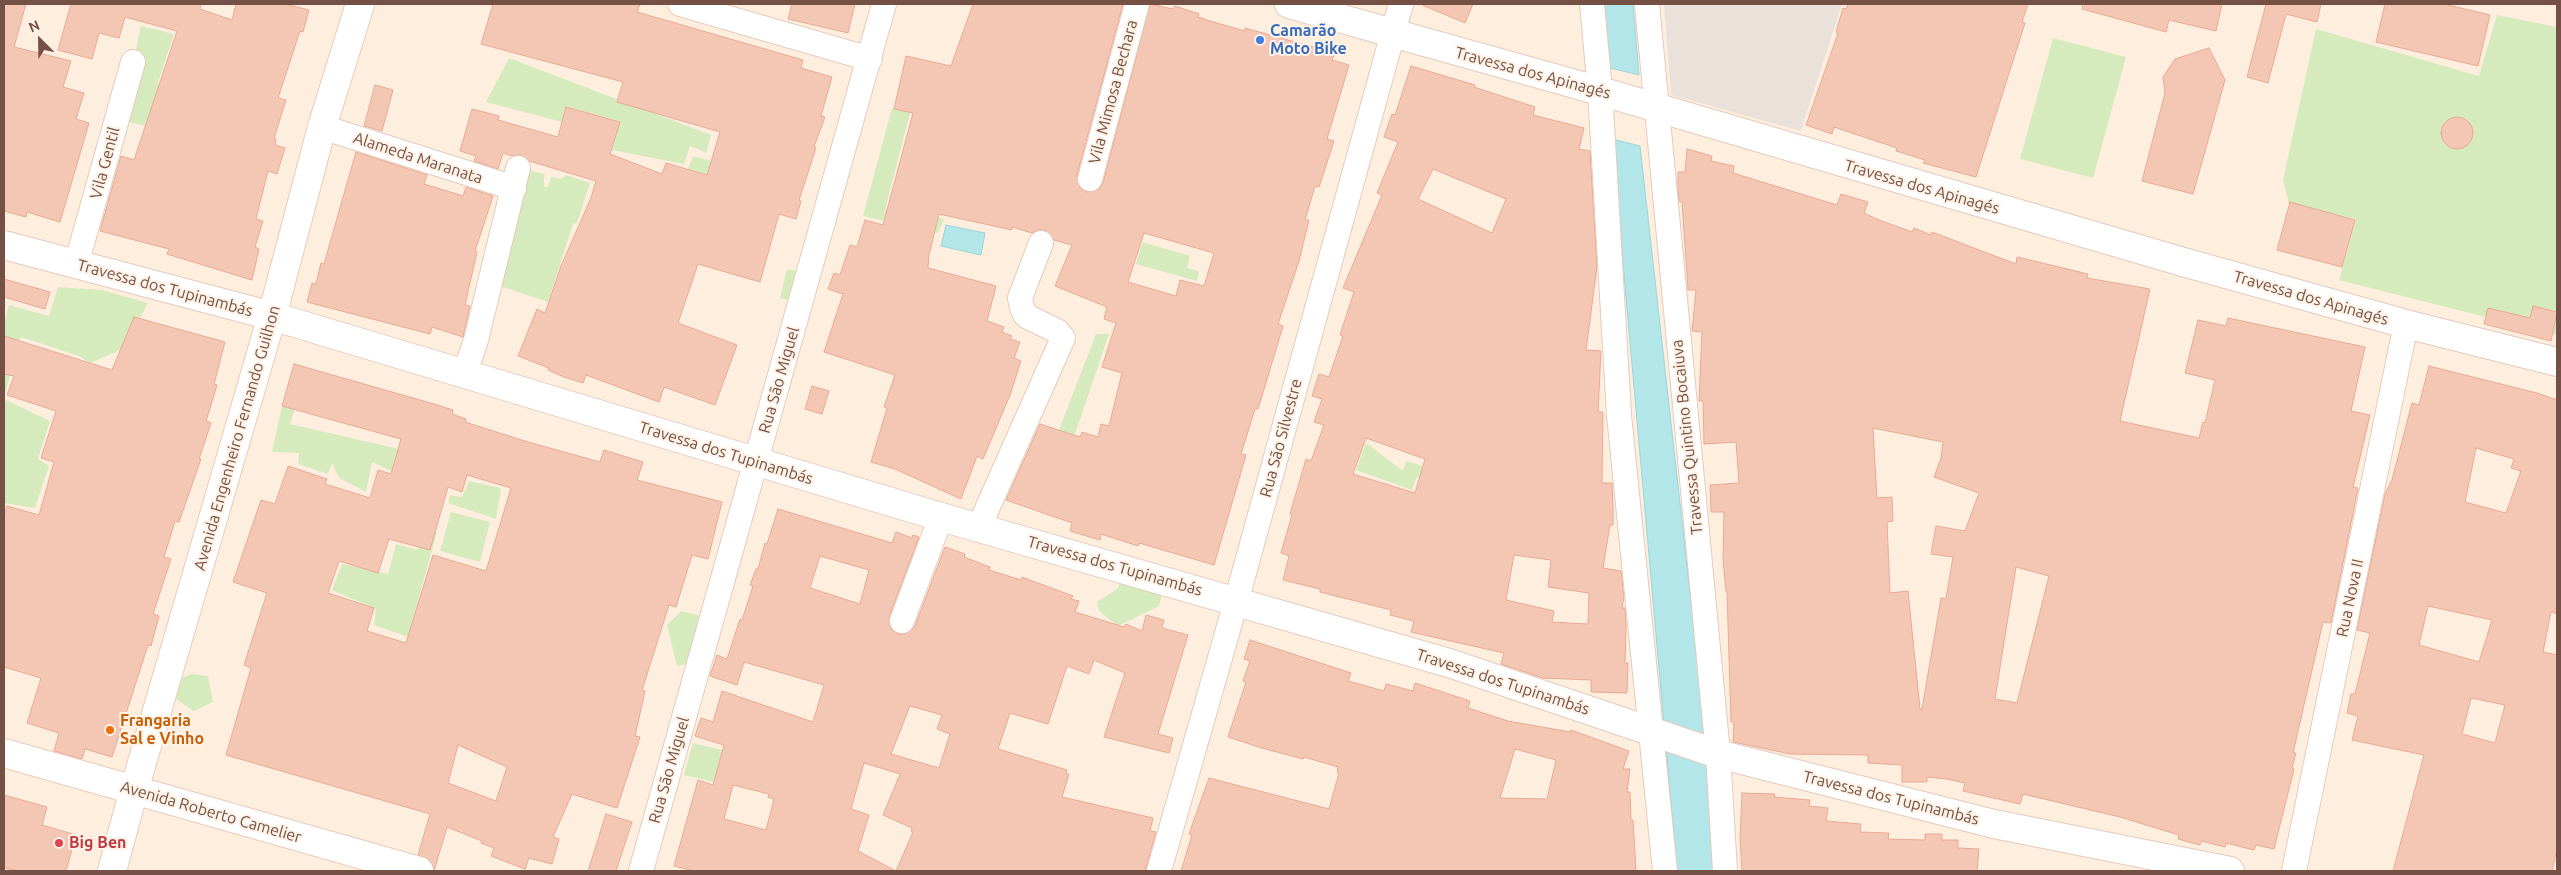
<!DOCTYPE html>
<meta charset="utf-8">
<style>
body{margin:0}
#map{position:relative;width:2561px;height:875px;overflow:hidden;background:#feeede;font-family:Ubuntu,sans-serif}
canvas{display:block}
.frame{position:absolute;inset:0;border:5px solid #755145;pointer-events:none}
.north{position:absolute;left:15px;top:15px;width:50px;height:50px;-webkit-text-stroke:4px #fff2e6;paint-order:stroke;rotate:337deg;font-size:14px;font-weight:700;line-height:20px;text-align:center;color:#755145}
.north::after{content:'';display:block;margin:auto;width:18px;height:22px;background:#755145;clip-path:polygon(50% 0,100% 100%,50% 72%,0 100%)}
</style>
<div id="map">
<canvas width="2561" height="875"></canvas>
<div class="frame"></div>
<div class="north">N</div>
</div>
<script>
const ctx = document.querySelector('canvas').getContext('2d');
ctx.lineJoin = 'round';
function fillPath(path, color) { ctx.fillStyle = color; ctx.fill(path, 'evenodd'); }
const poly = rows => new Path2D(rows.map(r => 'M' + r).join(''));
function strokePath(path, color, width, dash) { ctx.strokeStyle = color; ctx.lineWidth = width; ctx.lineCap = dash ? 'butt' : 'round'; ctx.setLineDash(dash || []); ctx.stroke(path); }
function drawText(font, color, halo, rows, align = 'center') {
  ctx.font = font + ' Ubuntu,sans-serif'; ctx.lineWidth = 4; ctx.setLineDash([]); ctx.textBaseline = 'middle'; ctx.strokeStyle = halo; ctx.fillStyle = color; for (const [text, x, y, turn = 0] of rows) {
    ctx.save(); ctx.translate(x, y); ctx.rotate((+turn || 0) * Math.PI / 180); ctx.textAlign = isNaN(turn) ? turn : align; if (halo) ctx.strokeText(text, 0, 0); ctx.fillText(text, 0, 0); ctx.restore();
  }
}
const industrial = poly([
 [1664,4,1842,4,1801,131,1671,95]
]);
const green = poly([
 [2497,15,2557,27,2557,335,2339,280,2356,219,2289,204,2283,180,2316,29,2479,76],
 [141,26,174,34,158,83,181,93,146,126,121,120],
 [2053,38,2126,57,2093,178,2020,159],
 [509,58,711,135,706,153,690,146,684,164,612,150,619,121,567,107,562,122,486,102],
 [892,108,910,113,884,214,890,201,944,219,938,233,863,216],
 [693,156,741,169,737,183,688,169],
 [524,169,544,174,544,187,548,187,551,177,561,179,566,175,590,183,577,223,573,224,548,302,497,285],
 [1142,242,1190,256,1187,268,1199,271,1197,281,1136,264],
 [787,269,796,271,788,300,780,298],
 [58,287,102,290,148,303,125,348,90,363,79,356,21,337,4,397,4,324,9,305,49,316],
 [1096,334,1109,334,1048,513,1052,448],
 [4,399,50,421,38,459,49,466,35,508,4,503],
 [282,406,295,409,290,424,408,451,399,475,372,462,366,492,339,478,332,463,328,474,298,464,299,453,272,452],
 [1366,443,1403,471,1406,461,1437,470,1433,483,1417,477,1412,490,1356,470],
 [469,481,501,488,496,519,448,503,450,495,462,497],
 [451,512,490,522,480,562,440,551],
 [423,528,437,532,408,637,374,625,376,609,332,590,342,564,388,574,396,544,417,550],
 [1123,578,1163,590,1159,606,1118,626,1099,611,1097,602,1117,589],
 [681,611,701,616,690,663,677,666,667,625],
 [191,674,208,676,213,702,194,711,173,697,178,680],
 [693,743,722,750,714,782,684,775]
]);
const water = poly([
 [1601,4,1633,4,1639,75,1606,67,1601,4],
 [1612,139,1640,146,1706,736,1715,871,1677,871,1612,139],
 [946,225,985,233,981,255,941,246,946,225]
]);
const building = poly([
 [4,4,26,4,14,47,71,61,63,87,84,93,76,119,89,123,60,222,27,212,26,217,4,211,4,4],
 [71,4,201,4,200,9,232,20,236,4,285,4,309,10,303,32,300,31,278,98,286,100,274,138,276,139,275,145,285,148,277,174,268,171,256,219,263,221,255,247,259,249,252,280,167,254,169,249,100,231,121,156,134,160,177,31,125,17,119,38,99,33,92,59,58,50,71,4],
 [493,4,640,4,637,12,803,60,801,68,832,77,821,116,825,117,814,147,816,148,799,200,801,201,796,219,779,214,760,282,698,264,678,323,737,345,715,405,664,387,659,402,586,375,583,383,564,377,548,370,549,368,518,356,537,309,545,313,561,266,591,198,596,181,529,161,521,155,512,156,503,153,498,169,474,161,476,156,460,151,472,109,499,116,498,120,558,137,566,107,620,122,610,154,662,174,666,163,707,175,720,132,617,102,623,82,481,44,493,4],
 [792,4,855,4,848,33,788,19,792,4],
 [973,4,1123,4,1077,175,1080,188,1087,192,1099,189,1103,183,1150,4,1173,9,1175,6,1199,14,1198,17,1210,21,1245,31,1245,28,1335,53,1332,60,1349,65,1327,139,1334,141,1319,187,1315,186,1305,220,1309,220,1299,261,1278,324,1283,326,1258,409,1255,409,1241,454,1246,455,1214,565,1139,543,1138,546,1101,534,1100,540,1070,531,1072,523,1006,500,1040,424,1080,437,1082,432,1098,437,1101,424,1109,426,1122,373,1102,367,1116,323,1104,319,1107,307,1055,286,1072,245,1054,240,1045,230,1038,230,1032,233,1012,227,1012,230,939,214,929,255,928,268,996,286,987,321,1004,327,1002,332,1012,336,1010,339,1020,342,1014,358,1021,361,1010,395,983,459,977,456,961,499,895,469,871,462,887,408,884,407,895,375,824,352,843,294,828,289,834,273,840,275,850,245,857,247,865,220,883,225,913,113,894,109,906,56,951,66,973,4],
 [1144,233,1214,253,1204,286,1180,280,1176,296,1128,282,1144,233],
 [1420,4,1473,4,1465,23,1420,4],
 [1848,4,2028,4,2022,22,2025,23,1976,177,1923,163,1925,160,1896,151,1897,148,1834,127,1832,134,1806,125,1838,33,1836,32,1843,8,1846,9,1848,4],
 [2083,4,2222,4,2216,31,2169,20,2166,32,2082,9,2083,4],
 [2266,4,2321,4,2317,22,2286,14,2268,83,2247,77,2266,4],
 [2385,4,2444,4,2490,15,2478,66,2376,42,2385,4],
 [2209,48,2225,80,2193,194,2142,181,2165,93,2163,77,2175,59,2209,48],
 [1411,66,1475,85,1474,87,1535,107,1533,115,1584,128,1579,149,1590,151,1597,267,1586,350,1601,351,1598,412,1603,412,1602,483,1612,483,1613,506,1613,525,1610,525,1603,568,1621,571,1624,597,1622,608,1625,608,1626,626,1625,663,1628,663,1627,693,1591,692,1591,680,1543,678,1501,664,1504,653,1411,632,1414,621,1390,615,1391,610,1320,592,1320,589,1283,580,1289,556,1281,553,1292,515,1290,514,1306,459,1311,461,1324,425,1314,422,1322,399,1312,396,1319,374,1329,377,1343,336,1340,335,1354,292,1343,288,1382,195,1377,193,1398,142,1384,137,1392,114,1395,115,1411,66],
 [1433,169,1506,199,1492,233,1418,199,1433,169],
 [1366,438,1425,459,1415,493,1353,474,1366,438],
 [1514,555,1551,560,1548,587,1589,593,1588,624,1552,622,1554,611,1506,600,1514,555],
 [375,85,393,90,382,131,364,126,375,85],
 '2441 133a16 16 0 1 1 32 0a16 16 0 1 1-32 0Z',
 [1687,149,1712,156,1711,161,1734,166,1733,173,1837,205,1841,194,1868,202,1864,213,1879,220,1912,232,1914,228,1931,235,1932,232,2016,264,2017,257,2088,274,2087,278,2150,289,2120,421,2199,438,2203,422,2205,423,2215,380,2185,373,2198,320,2226,326,2228,318,2365,347,2351,411,2370,415,2353,487,2358,488,2331,623,2323,622,2293,753,2296,753,2292,768,2294,769,2274,849,2256,845,2254,850,2226,843,2225,847,2201,841,2200,845,2178,839,2179,835,2120,817,2023,794,2020,804,1963,791,1965,783,1947,779,1927,777,1927,782,1902,782,1902,765,1868,763,1868,755,1790,754,1733,742,1734,722,1731,722,1727,592,1726,592,1723,559,1724,512,1711,512,1710,485,1739,483,1736,442,1704,444,1703,401,1699,401,1702,332,1692,331,1696,290,1688,290,1682,202,1679,201,1678,187,1678,172,1685,172,1687,149],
 [1873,428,1943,442,1941,458,1934,477,1979,493,1965,531,1936,526,1931,554,1953,557,1946,599,1941,598,1922,709,1920,709,1908,591,1890,593,1887,522,1893,521,1892,497,1877,498,1873,428],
 [2016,567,2049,576,2017,703,1995,699,2016,567],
 [356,152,427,175,424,184,460,195,463,196,466,187,493,196,475,251,477,252,465,305,470,306,463,337,432,327,430,334,307,302,312,283,316,284,321,263,324,264,356,152],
 [2290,202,2355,220,2342,267,2277,250,2290,202],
 [4,279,50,292,45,309,4,297,4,279],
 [2533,306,2557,312,2551,341,2484,324,2488,308,2530,318,2533,306],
 [134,317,225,342,214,384,217,385,206,421,211,423,199,459,201,459,179,522,175,521,164,557,171,559,153,614,159,616,151,646,148,645,112,757,85,749,82,759,54,751,59,733,27,723,41,678,4,667,4,516,7,506,39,515,54,462,41,458,56,411,7,395,14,376,4,374,4,336,112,370,134,317],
 [294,364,434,404,453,410,452,414,466,419,465,422,528,442,600,462,604,450,643,462,637,480,722,502,708,559,692,555,676,607,669,605,642,690,645,691,635,736,640,737,617,808,572,794,553,837,559,839,552,864,529,858,525,869,491,856,494,848,481,843,482,841,447,827,434,871,430,860,418,855,430,814,226,755,251,668,244,665,267,593,233,582,261,500,275,504,288,466,327,479,325,484,370,498,378,470,391,474,401,439,282,406,294,364],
 [467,475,511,488,486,571,433,555,406,643,367,631,374,608,328,593,339,561,378,573,389,539,430,550,448,487,462,492,467,475],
 [458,745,507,767,496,801,448,783,458,745],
 [2429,366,2537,393,2557,400,2557,614,2551,612,2543,652,2557,655,2557,849,2552,871,2393,871,2424,755,2352,740,2358,716,2347,713,2351,694,2355,694,2370,633,2357,630,2385,494,2392,480,2412,403,2419,405,2429,366],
 [2476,448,2514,459,2511,468,2521,471,2506,513,2465,502,2476,448],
 [2428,606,2492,620,2479,662,2419,645,2428,606],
 [2471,698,2505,705,2495,743,2462,734,2471,698],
 [812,386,829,391,822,414,805,409,812,386],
 [778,509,892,543,896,532,912,538,913,535,919,537,889,617,891,629,898,634,905,634,915,626,945,547,965,554,964,557,990,567,989,570,1021,580,1022,577,1073,596,1071,599,1079,601,1075,612,1124,627,1126,624,1142,631,1146,615,1164,620,1162,628,1188,635,1158,734,1173,738,1169,753,1104,737,1125,673,1094,660,1089,674,1067,666,1048,724,1010,713,998,749,1067,770,1066,774,1069,774,1062,797,1153,818,1150,831,1156,832,1145,871,694,871,674,866,698,780,713,785,724,745,695,736,701,718,713,722,722,691,813,722,824,685,744,662,737,685,710,676,717,655,727,659,740,619,742,620,753,586,750,585,756,569,758,569,765,543,767,544,778,509],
 [820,556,869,570,860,604,810,588,820,556],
 [910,706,942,715,937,729,950,734,939,768,891,754,910,706],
 [864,763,900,774,883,815,912,828,911,831,913,832,896,871,858,851,869,815,851,809,864,763],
 [733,785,769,794,768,797,774,799,766,830,724,819,733,785],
 [1250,640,1351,673,1348,681,1384,691,1386,684,1413,691,1415,683,1470,701,1468,708,1508,721,1570,732,1571,730,1629,751,1623,769,1630,769,1627,792,1630,792,1631,820,1633,820,1636,871,1181,871,1192,835,1189,834,1209,778,1329,809,1339,773,1337,772,1338,767,1304,757,1303,759,1262,748,1228,737,1246,682,1243,681,1250,661,1244,659,1250,640],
 [1515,749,1556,760,1547,799,1500,798,1515,749],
 [1742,793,1775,794,1774,797,1810,800,1809,806,1828,808,1826,821,1861,824,1860,832,1889,833,1888,839,1925,840,1925,834,1942,834,1942,840,1958,840,1958,848,1979,849,1977,871,1742,871,1740,838,1742,793],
 [4,795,47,807,42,825,76,835,66,871,19,871,4,868,4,795],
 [606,814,632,822,616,871,588,871,606,814]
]);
const minor = poly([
 [680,4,870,59],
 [1592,4,1600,91,1619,415,1665,871],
 [1647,4,1718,754,1725,871],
 [322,127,514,188],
 [1090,179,1137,4],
 [76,265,133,62],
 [464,375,476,340,518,168],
 [979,527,1063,338,1057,331,1026,316,1022,308,1020,298,1041,243],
 [902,621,941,517],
 [641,871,884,4],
 [1159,871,1236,602,1401,4],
 [2294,871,2406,324]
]);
const tertiary = poly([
 [1289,4,1600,91,2183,262,2406,324,2557,362],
 [4,245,272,316,941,517,1449,663,1718,754,1994,824,2230,871],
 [112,871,134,790]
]);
const secondary = poly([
 [4,753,419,871],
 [134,790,272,316,322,127,360,4]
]);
const markers = [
 [1260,40,5,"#3f7fe0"],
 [110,730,5,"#e8710a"],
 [59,843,5,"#e0444e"]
];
const shopNames = [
 ["Camarão",1270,31],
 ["Moto Bike",1270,49]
];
const streetNames = [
 ["Travessa dos Apinagés",1533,73,15],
 ["Vila Mimosa Bechara",1113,92,-75],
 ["Alameda Maranata",418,158,18],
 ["Vila Gentil",105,163,-75],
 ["Travessa dos Apinagés",1922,187,16],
 ["Travessa dos Tupinambás",165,288,15],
 ["Travessa dos Apinagés",2311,298,16],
 ["Rua São Miguel",779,380,-74],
 ["Travessa Quintino Bocaiuva",1687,437,-96],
 ["Avenida Engenheiro Fernando Guilhon",237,438,-74],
 ["Rua São Silvestre",1281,438,-75],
 ["Travessa dos Tupinambás",726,453,17],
 ["Travessa dos Tupinambás",1115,566,16],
 ["Rua Nova II",2350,598,-78],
 ["Travessa dos Tupinambás",1503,682,18],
 ["Rua São Miguel",669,770,-74],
 ["Travessa dos Tupinambás",1891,798,14],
 ["Avenida Roberto Camelier",211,812,16]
];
const foodNames = [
 ["Frangaria",120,721],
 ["Sal e Vinho",120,739]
];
const healthNames = [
 ["Big Ben",69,843]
];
fillPath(industrial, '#ebe1db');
fillPath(green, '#d5ebbd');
fillPath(water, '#b2e6e8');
strokePath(water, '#98d7da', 1);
fillPath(building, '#f4c7b5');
strokePath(building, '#e8aa94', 1);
strokePath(minor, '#e4cbbd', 26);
strokePath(tertiary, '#e4cbbd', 30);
strokePath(secondary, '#e9cbba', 30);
strokePath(minor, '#fff', 24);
strokePath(tertiary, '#fff', 28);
strokePath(secondary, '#fff', 28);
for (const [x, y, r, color] of markers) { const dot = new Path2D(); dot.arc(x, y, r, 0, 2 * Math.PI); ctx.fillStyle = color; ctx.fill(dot); strokePath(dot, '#fff2e6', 2); }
drawText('bold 16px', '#366cbe', '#fff2e6', shopNames, 'left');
drawText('16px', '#755145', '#fff2e6', streetNames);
drawText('bold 16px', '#c56008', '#fff2e6', foodNames, 'left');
drawText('bold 16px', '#be3a42', '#fff2e6', healthNames, 'left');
</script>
